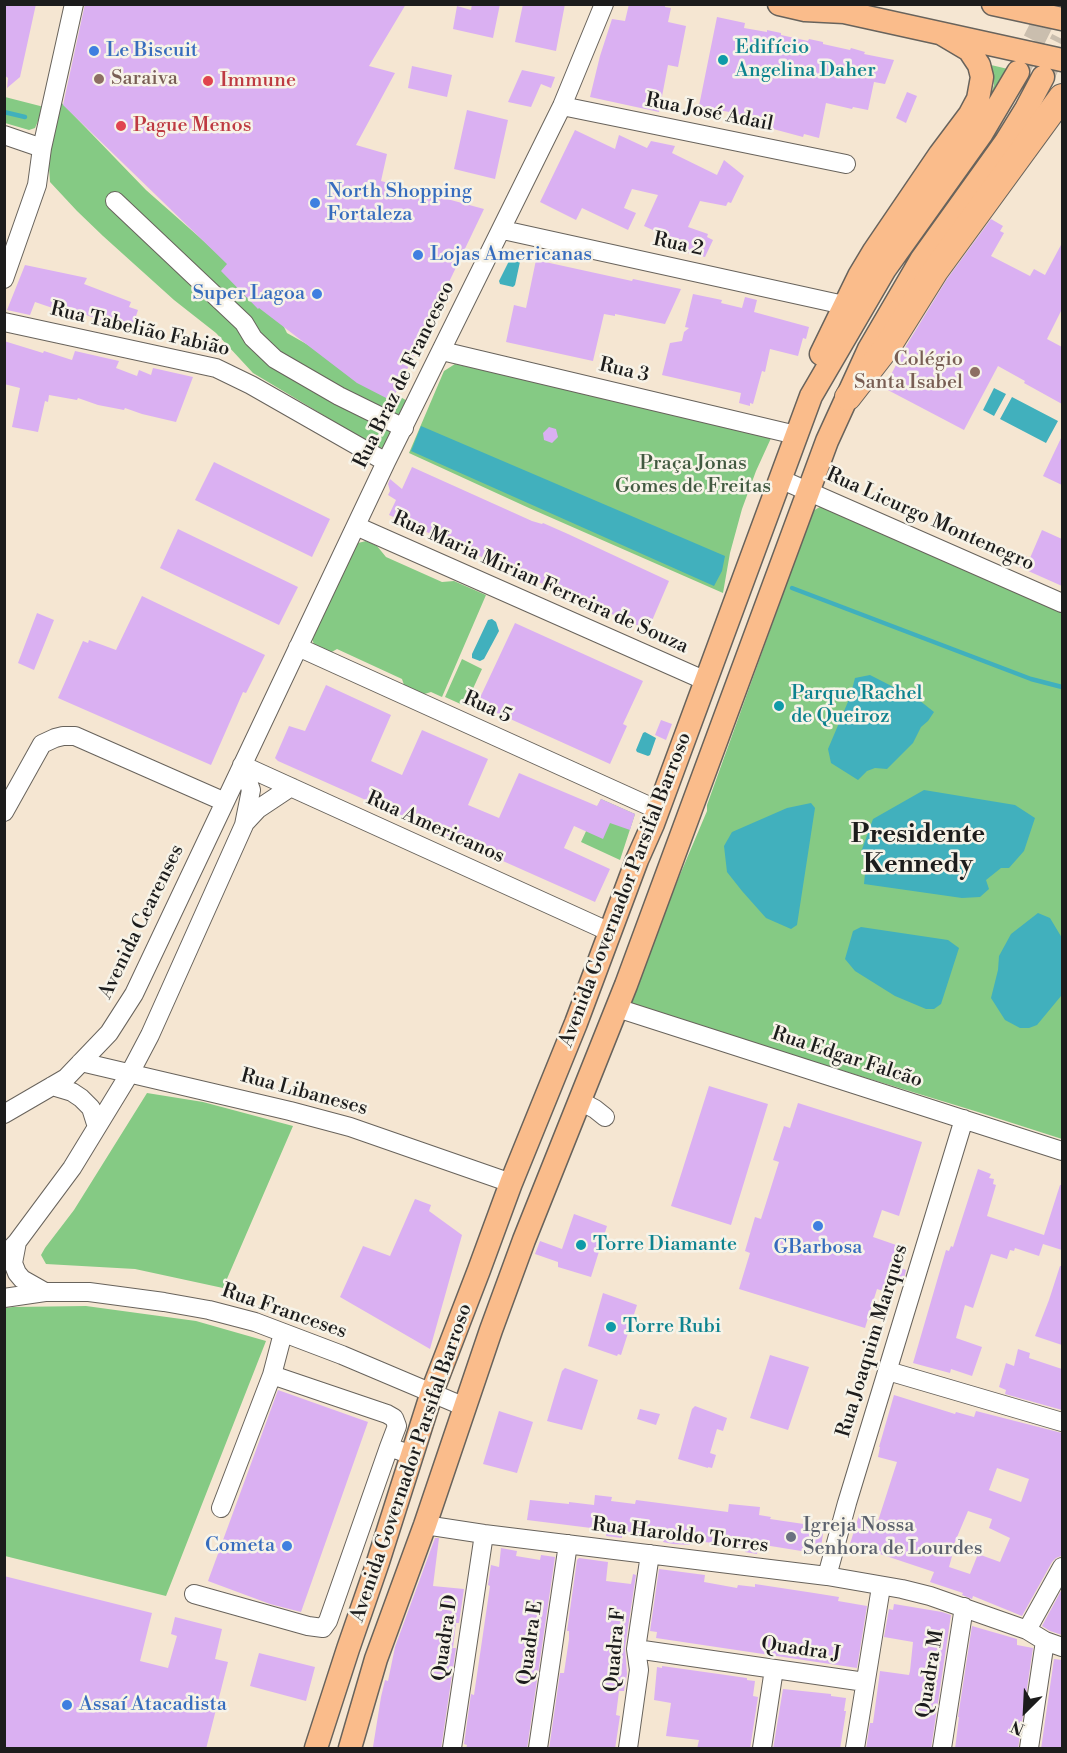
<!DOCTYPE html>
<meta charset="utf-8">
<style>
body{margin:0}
#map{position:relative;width:1067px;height:1753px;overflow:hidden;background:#f5e6d2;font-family:"Libre Bodoni",serif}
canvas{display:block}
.frame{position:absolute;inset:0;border:6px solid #1c1c1c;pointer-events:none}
.north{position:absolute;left:995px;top:1681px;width:60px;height:60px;-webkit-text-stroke:4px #f7f3e8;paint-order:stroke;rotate:204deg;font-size:16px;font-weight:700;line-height:24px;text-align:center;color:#1c1c1c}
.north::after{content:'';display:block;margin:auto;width:21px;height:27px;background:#1c1c1c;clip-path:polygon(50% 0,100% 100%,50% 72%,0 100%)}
</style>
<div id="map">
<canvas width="1067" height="1753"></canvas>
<div class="frame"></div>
<div class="north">N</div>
</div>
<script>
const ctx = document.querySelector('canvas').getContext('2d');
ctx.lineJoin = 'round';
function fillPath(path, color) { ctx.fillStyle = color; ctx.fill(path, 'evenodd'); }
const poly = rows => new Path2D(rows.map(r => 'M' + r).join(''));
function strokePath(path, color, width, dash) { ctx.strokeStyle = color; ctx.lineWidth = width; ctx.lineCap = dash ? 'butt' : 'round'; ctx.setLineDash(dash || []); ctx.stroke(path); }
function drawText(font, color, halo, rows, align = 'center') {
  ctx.font = font + ' "Libre Bodoni",serif'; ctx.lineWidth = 5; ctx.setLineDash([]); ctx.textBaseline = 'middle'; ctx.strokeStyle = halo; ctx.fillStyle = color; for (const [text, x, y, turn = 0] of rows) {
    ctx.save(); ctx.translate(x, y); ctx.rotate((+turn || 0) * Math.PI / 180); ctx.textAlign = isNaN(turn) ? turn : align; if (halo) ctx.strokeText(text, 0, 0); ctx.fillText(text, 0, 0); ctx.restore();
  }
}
const green = poly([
 [991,65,1008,69,987,106,994,85],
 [5,97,44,107,35,128,29,130,5,123],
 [58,99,146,190,215,251,267,293,287,333,411,403,387,445,381,448,375,446,253,373,216,333,174,300,103,236,77,211,50,182,49,166,43,143],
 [455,364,772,436,756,471,742,509,730,553,723,593,529,508,409,453,444,371],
 [823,505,1062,612,1062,1139,978,1112,631,1006,629,1002,679,877,707,811,707,805,813,511],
 [366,541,377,546,386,557,442,582,454,581,486,595,442,697,431,692,421,695,405,688,402,679,337,649,330,653,315,647,312,639,354,544],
 [462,659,482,669,465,706,445,697],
 [601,799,635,814,620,860,581,842],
 [147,1093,203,1102,293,1126,223,1288,135,1269,46,1264,41,1255,45,1248,74,1210],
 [86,1306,196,1321,266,1341,166,1596,5,1556,5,1308,13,1307]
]);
const water = poly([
 [516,254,520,255,521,257,515,285,513,287,500,284,499,281,510,259],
 [994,388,1006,394,994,416,983,410],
 [1012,397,1058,421,1046,443,1000,419],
 [421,426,725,556,722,571,714,586,411,451],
 [492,619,496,622,499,631,484,659,480,661,472,658,472,654,488,620],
 [870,675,919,700,934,712,928,721,921,727,913,743,887,769,875,768,867,771,858,780,831,763,828,749,850,697,855,678],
 [645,732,656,738,650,755,648,756,637,752,636,750,643,733],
 [924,790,1015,805,1035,818,1024,851,1009,868,1001,868,986,880,989,889,980,897,962,898,864,884,866,863,861,852,873,819],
 [811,803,815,808,797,925,791,929,766,918,742,891,727,872,724,846,732,832,787,808],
 [1038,913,1050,918,1062,938,1062,985,1061,996,1037,1025,1029,1028,1020,1028,1005,1020,991,998,998,970,999,956,1011,934],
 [861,927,948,940,959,948,941,1004,934,1009,926,1009,895,996,855,971,845,959,853,931]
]);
const stream = poly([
 [4,112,25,117],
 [792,588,1031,679,1062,687]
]);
const building = poly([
 [4,4,36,4,20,77,7,88,8,78,4,75],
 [85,4,406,4,369,66,395,73,356,145,387,154,381,181,484,209,392,401,357,383,259,308,258,309,221,271,227,264,63,105],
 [472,4,500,4,493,38,453,29,457,6,471,10],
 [523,4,565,4,556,51,515,42],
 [629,4,665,6,665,7,671,8,668,22,686,26,678,67,668,65,659,112,590,97,600,56,612,19,625,21],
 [717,17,745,23,744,28,767,32,767,30,781,33,781,35,808,41,809,39,823,42,823,44,850,50,851,48,865,52,864,54,894,60,885,84,874,82,868,110,853,107,852,109,826,103,819,138,804,134,803,137,762,126,762,128,747,124,748,122,733,119,734,113,699,106],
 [412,66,452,75,447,97,408,88],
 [522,70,555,77,551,88,541,84,531,107,508,102],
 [907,92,917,96,906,123,896,118],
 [467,110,508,120,495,179,454,169],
 [575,130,615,149,619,135,647,148,651,141,675,146,672,153,717,175,724,160,744,176,731,203,728,202,726,206,700,201,688,227,708,234,707,237,713,240,705,257,683,252,686,245,644,226,658,195,632,189,624,208,636,213,628,230,582,208,576,220,540,202],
 [991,219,1003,226,1000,231,1004,233,991,256,1030,276,1034,269,1045,275,1062,243,1062,309,1047,339,1062,347,1062,404,1024,383,1025,381,998,366,964,430,884,388,906,346,947,279],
 [536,260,632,281,633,279,681,289,665,324,615,314,615,316,604,314,593,361,506,342,514,305,526,308],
 [25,265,87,278,84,284,131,302,129,307,138,310,131,331,75,311,73,315,35,302,30,315,7,310],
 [693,294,722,300,721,303,742,308,745,297,757,300,754,312,809,327,806,339,803,338,798,356,770,349,765,372,762,371,753,404,750,403,750,406,739,403,741,393,662,375,670,343,682,341,684,332,689,328,685,327],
 [4,341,43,353,44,351,72,360,75,351,119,361,116,368,137,376,139,370,151,375,153,368,193,377,176,422,142,414,125,408,124,410,98,405,78,398,77,400,49,395,48,402,45,401,38,432,12,427,20,388,4,384],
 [549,427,556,429,558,437,552,443,544,440,543,433],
 [1062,436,1062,485,1043,476],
 [214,462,330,519,312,557,195,500],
 [412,467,532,521,542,524,543,523,568,534,669,581,648,630,520,574,521,572,498,562,497,564,389,515,396,500,388,495,390,491,388,484,390,479,402,489],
 [178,529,298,587,279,625,160,568],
 [1042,530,1062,539,1062,586,1008,562,1013,551,1030,558],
 [142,596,265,655,246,693,243,692,211,765,58,698,83,641,88,643,89,640,116,650],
 [37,613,54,620,34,670,18,663],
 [515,623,643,681,623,724,627,726,610,764,477,704],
 [326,685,391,715,371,761,402,775,422,730,488,759,468,805,492,815,499,818,519,773,597,806,601,799,635,814,630,830,610,823,603,839,574,826,564,848,610,869,595,902,278,761,275,758,289,726,305,731],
 [661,720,672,724,666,740,655,735],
 [709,1086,768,1104,731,1225,671,1206],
 [798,1103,922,1142,899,1216,882,1210,873,1237,902,1247,896,1266,906,1270,903,1282,893,1281,889,1293,877,1289,865,1328,739,1289,750,1253,745,1251,755,1217,761,1219,779,1162,773,1160,784,1126,790,1128],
 [978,1169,991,1174,989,1178,994,1179,993,1184,996,1185,987,1216,1044,1235,1060,1185,1062,1185,1062,1250,1043,1244,1039,1256,1015,1248,1014,1251,1010,1250,1007,1259,991,1254,973,1308,965,1305,956,1338,982,1347,972,1376,951,1369,950,1373,913,1363,946,1250,949,1251,951,1246,953,1247],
 [415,1199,431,1205,429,1211,462,1235,430,1349,340,1297,363,1246,390,1256],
 [574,1214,607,1226,591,1277,558,1267,558,1262,535,1254,540,1241,562,1249],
 [1060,1266,1062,1266,1062,1345,1035,1336,1049,1300],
 [603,1293,637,1305,621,1355,618,1354,617,1356,588,1346],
 [1018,1349,1030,1353,1029,1358,1062,1369,1062,1410,1005,1394,1006,1390,999,1387,1006,1363,1014,1366],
 [770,1355,809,1367,788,1430,750,1418],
 [565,1368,598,1380,582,1430,547,1421,562,1371],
 [278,1390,368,1422,301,1612,270,1604,208,1581],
 [894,1395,955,1414,956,1412,974,1417,976,1411,1062,1433,1062,1531,1061,1534,1062,1535,1062,1553,1061,1556,1056,1558,1052,1562,1022,1616,973,1596,972,1599,962,1595,963,1593,930,1582,934,1572,850,1544,859,1515,878,1521,897,1462,878,1457,880,1447,879,1447],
 [997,1468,1029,1479,1021,1502,989,1490],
 [968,1511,992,1519,989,1528,1010,1538,1000,1562,978,1554,970,1574,949,1567,954,1549,952,1549],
 [695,1406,727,1418,723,1431,717,1429,710,1453,716,1455,712,1468,708,1467,708,1468,678,1459,692,1409],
 [640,1409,660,1414,656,1425,637,1419],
 [499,1411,533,1422,517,1473,483,1464],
 [595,1495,612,1497,611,1501,635,1504,636,1500,728,1512,729,1504,760,1507,759,1515,771,1517,770,1519,824,1527,820,1554,758,1544,757,1554,745,1552,746,1550,736,1548,736,1547,727,1545,690,1540,690,1545,673,1544,663,1542,665,1537,622,1532,622,1538,606,1536,607,1530,527,1520,530,1500,569,1504,569,1502,594,1505],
 [435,1538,439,1538,433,1586,464,1589,459,1623,456,1623,453,1648,456,1648,441,1749,378,1749,373,1747,381,1697,385,1680,388,1681,395,1647],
 [501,1548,517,1551,516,1556,540,1560,541,1555,555,1557,527,1749,466,1749,467,1745,464,1744,471,1694,474,1695,484,1627,490,1586,488,1585,491,1565,499,1567],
 [579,1558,608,1562,606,1581,631,1584,633,1574,636,1575,625,1647,627,1674,624,1691,619,1691,616,1715,620,1716,615,1749,549,1749,560,1673,564,1673,569,1639,569,1631,567,1631,577,1560],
 [659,1569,705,1575,704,1582,737,1588,738,1585,755,1587,755,1584,814,1593,839,1597,838,1601,867,1606,857,1668,656,1638,657,1632,650,1631],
 [4,1576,152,1613,140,1661,168,1668,177,1636,171,1634,175,1617,222,1629,215,1659,228,1662,206,1749,4,1749],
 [1062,1589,1062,1635,1050,1631,1042,1626],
 [894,1604,942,1612,951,1615,931,1749,866,1749,870,1723,873,1723,880,1671,909,1675,910,1671,913,1642,884,1637,889,1609,893,1610],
 [972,1626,1017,1639,1017,1645,1033,1648,1018,1749,955,1749,959,1717,958,1717],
 [259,1653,315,1667,306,1701,250,1686],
 [1054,1659,1062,1660,1062,1749,1041,1749],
 [662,1666,747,1678,747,1680,755,1681,753,1696,758,1697,750,1749,697,1749,699,1740,666,1736,671,1703,654,1700,657,1667,662,1668],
 [783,1689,831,1694,831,1696,846,1698,844,1711,846,1711,840,1749,773,1749]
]);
const majorTunnel = poly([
 [1019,70,1052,4],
 [1045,73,1062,39]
]);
const minor = poly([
 [562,106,846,164],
 [4,135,42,148],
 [115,201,244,323,253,338,275,359,339,396,404,428],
 [503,230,844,305],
 [4,279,37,185,42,148,74,4],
 [4,322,216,368,251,385,386,462],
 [442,351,796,435],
 [780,479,1062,603],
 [356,526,706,681],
 [298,647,658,810],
 [242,765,610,932],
 [4,812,42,744,55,738,63,736,75,736,225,802],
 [245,823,258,809,291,787],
 [617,1008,1062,1151],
 [81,1062,290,1111,350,1127,511,1183],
 [52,1086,72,1092,81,1098,91,1108,97,1127],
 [580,1101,595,1109,605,1117],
 [4,1114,66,1078,109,1033,134,994,386,462,562,106,604,4],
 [17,1242,13,1263,17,1273,22,1279,45,1292],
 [4,1256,17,1242,72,1168,130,1073,150,1035,244,825,251,790,242,765],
 [4,1298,45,1292,89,1292,164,1302,209,1310,255,1322,342,1355,465,1407],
 [888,1371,1062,1422],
 [272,1375,283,1333],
 [221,1508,272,1375,387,1414,394,1418,397,1426,389,1447,412,1455],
 [425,1525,484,1534,827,1576,902,1589,930,1596,1027,1630,1045,1641,1062,1647],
 [827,1576,847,1503,964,1119],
 [194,1594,308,1626,323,1628,328,1621,389,1447],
 [1027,1630,1062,1567],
 [636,1649,865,1682],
 [452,1748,484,1534],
 [538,1748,568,1544],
 [628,1748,639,1670,636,1649,650,1554],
 [762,1748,774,1669],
 [855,1748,881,1587],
 [942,1748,964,1607],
 [1029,1748,1045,1641]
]);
const major = poly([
 [779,4,805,10,844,12,1062,60],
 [993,4,1062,19],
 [821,354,859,276,874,251,940,154,970,114,978,99,982,77,979,65,969,50,942,34],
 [316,1748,348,1649,378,1562,432,1392,479,1270,511,1183,576,1023,637,860,653,824,811,396,885,269,982,133,1018,72],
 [350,1748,376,1659,425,1525,491,1330,524,1240,626,985,827,441,869,349,921,260,1005,143,1026,109,1043,77]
]);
const highway = poly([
 [848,397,890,343,935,271,1062,97]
]);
const markers = [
 [94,51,6,"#3f7fe0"],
 [723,60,6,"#0f9aa8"],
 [99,79,6,"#8d6e63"],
 [208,81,6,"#e0444e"],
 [121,126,6,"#e0444e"],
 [315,203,6,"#3f7fe0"],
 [418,255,6,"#3f7fe0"],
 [317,294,6,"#3f7fe0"],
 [975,372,6,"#8d6e63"],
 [779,706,6,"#0f9aa8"],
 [818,1226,6,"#3f7fe0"],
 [581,1245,6,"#0f9aa8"],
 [611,1327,6,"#0f9aa8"],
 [791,1537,6,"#6b7280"],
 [287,1546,6,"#3f7fe0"],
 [67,1705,6,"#3f7fe0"]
];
const cultureNames = [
 ["Edifício",735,48],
 ["Angelina Daher",735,71],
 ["Parque Rachel",791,694],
 ["de Queiroz",791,717],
 ["Torre Diamante",593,1245],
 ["Torre Rubi",623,1327]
];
const shopNames = [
 ["Le Biscuit",106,51],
 ["North Shopping",327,192],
 ["Fortaleza",327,215],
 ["Lojas Americanas",430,255],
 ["Super Lagoa",305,294,"right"],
 ["GBarbosa",818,1248,"center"],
 ["Cometa",275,1546,"right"],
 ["Assaí Atacadista",79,1705]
];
const educationNames = [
 ["Saraiva",111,79],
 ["Colégio",963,360,"right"],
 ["Santa Isabel",963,383,"right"]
];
const healthNames = [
 ["Immune",220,81],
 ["Pague Menos",133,126]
];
const streetNames = [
 ["Rua José Adail",709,113,11],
 ["Rua 2",678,245,12],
 ["Rua Tabelião Fabião",140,330,13],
 ["Rua 3",624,371,13],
 ["Rua Braz de Francesco",405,375,-64],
 ["Rua Licurgo Montenegro",930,520,24],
 ["Rua Maria Mirian Ferreira de Souza",540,583,24],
 ["Rua 5",487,708,24],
 ["Rua Americanos",435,828,24],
 ["Avenida Governador Parsifal Barroso",626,890,-69],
 ["Avenida Cearenses",142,922,-64],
 ["Rua Edgar Falcão",847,1058,18],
 ["Rua Libaneses",304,1093,15],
 ["Rua Franceses",284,1312,19],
 ["Rua Joaquim Marques",873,1341,-73],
 ["Avenida Governador Parsifal Barroso",412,1463,-71],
 ["Rua Haroldo Torres",680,1536,7],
 ["Quadra D",446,1638,-82],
 ["Quadra E",531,1643,-82],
 ["Quadra F",616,1650,-85],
 ["Quadra J",801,1650,8],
 ["Quadra M",931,1674,-81]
];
const parkNames = [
 ["Praça Jonas",693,464],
 ["Gomes de Freitas",693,487]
];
const worshipNames = [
 ["Igreja Nossa",803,1526],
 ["Senhora de Lourdes",803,1549]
];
const districtNames = [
 ["Presidente",918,836],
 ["Kennedy",918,866]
];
fillPath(green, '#85ca84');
fillPath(water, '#41b0bd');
strokePath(stream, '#41b0bd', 4.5);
fillPath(building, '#dab0f2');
strokePath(majorTunnel, '#cabeae', 22, [22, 11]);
strokePath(minor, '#68635c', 20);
strokePath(major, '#68635c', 25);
strokePath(highway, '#68635c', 28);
strokePath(minor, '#fff', 18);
strokePath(major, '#fabc8b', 22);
strokePath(highway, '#fabc8b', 26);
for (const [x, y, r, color] of markers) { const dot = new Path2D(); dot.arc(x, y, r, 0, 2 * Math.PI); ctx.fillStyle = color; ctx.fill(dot); strokePath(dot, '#f7f3e8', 2); }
drawText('20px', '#0d838f', '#f7f3e8', cultureNames, 'left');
drawText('20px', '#366cbe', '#f7f3e8', shopNames, 'left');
drawText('20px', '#785e54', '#f7f3e8', educationNames, 'left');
drawText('20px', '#be3a42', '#f7f3e8', healthNames, 'left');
drawText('20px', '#1c1c1c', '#f7f3e8', streetNames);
drawText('20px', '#415940', '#f7f3e8', parkNames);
drawText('20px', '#5b616d', '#f7f3e8', worshipNames, 'left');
drawText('bold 26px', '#1c1c1c', '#f7f3e8', districtNames);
</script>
